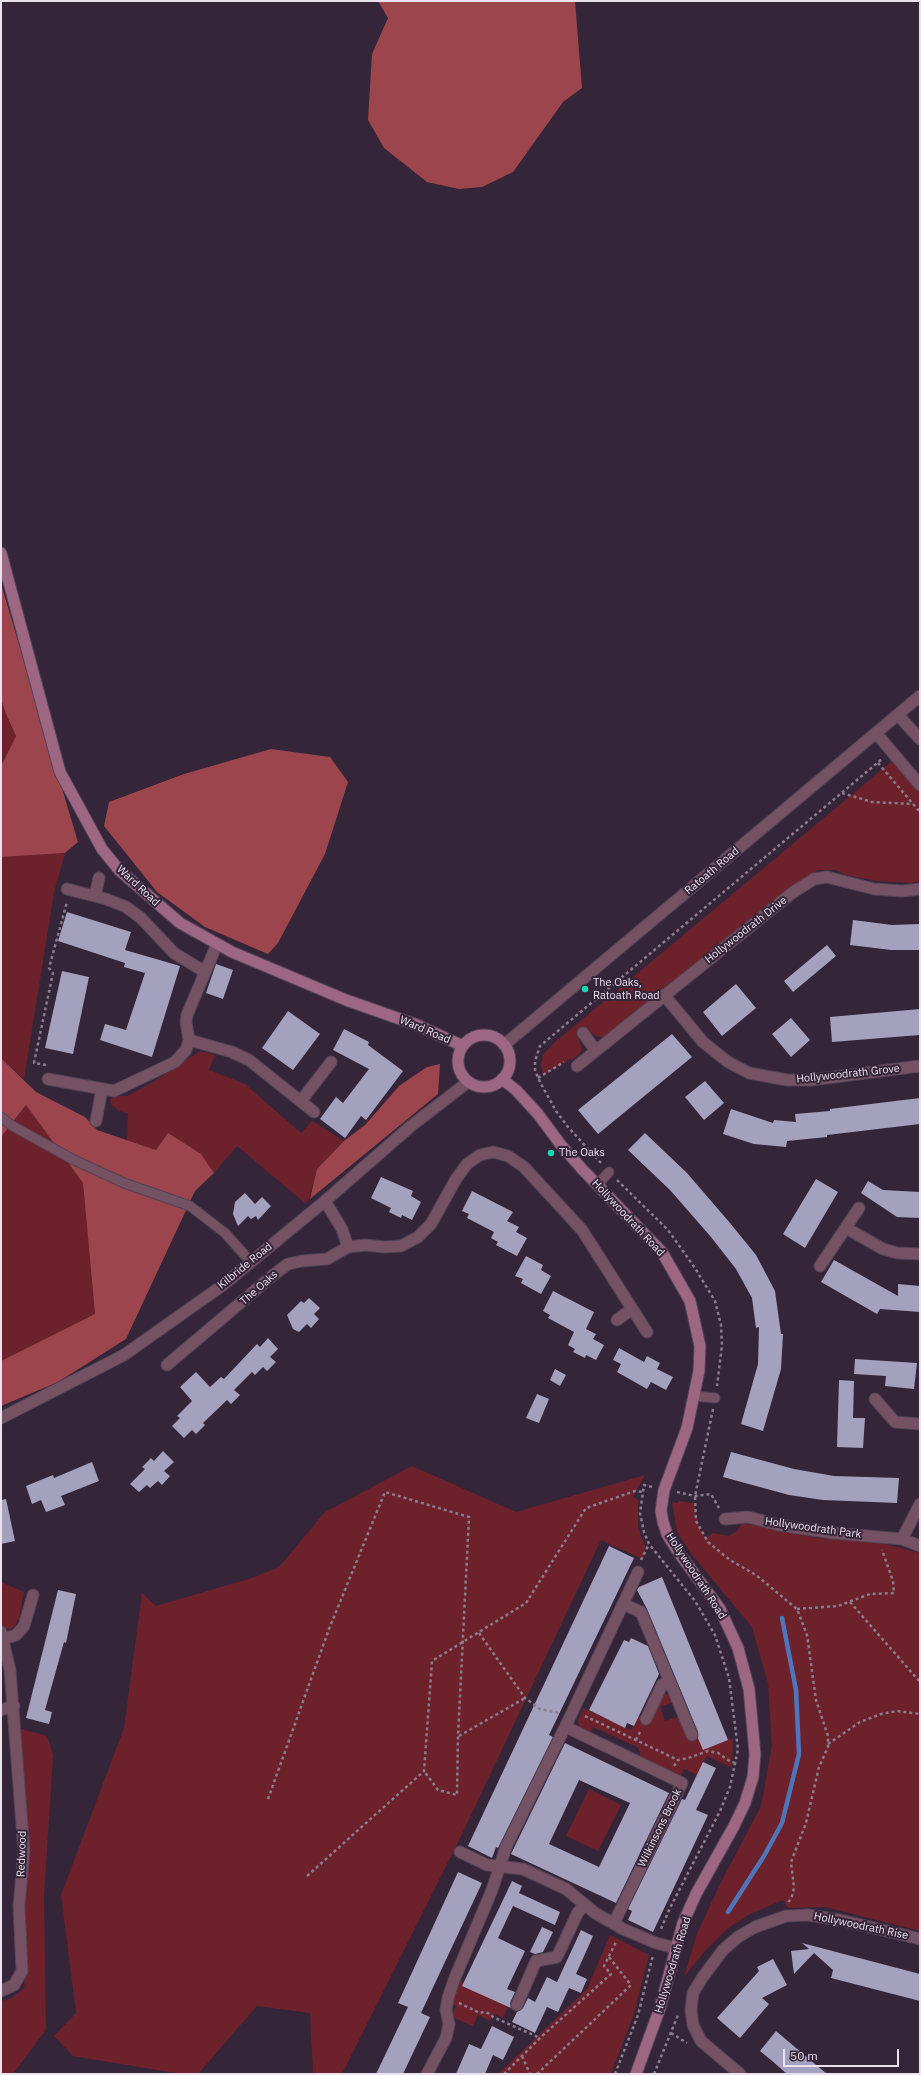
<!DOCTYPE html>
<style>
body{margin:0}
#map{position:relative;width:921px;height:2075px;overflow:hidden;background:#352539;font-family:"IBM Plex Sans",sans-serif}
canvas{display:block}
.frame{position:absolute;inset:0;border:2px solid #ece2ef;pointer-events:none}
.scale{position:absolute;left:783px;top:2049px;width:116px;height:18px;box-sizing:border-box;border:2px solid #ece2ef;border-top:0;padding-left:5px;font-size:12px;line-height:14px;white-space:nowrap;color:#ece2ef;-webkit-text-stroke:3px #352539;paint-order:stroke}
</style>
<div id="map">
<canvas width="921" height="2075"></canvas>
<div class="frame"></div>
<div class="scale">50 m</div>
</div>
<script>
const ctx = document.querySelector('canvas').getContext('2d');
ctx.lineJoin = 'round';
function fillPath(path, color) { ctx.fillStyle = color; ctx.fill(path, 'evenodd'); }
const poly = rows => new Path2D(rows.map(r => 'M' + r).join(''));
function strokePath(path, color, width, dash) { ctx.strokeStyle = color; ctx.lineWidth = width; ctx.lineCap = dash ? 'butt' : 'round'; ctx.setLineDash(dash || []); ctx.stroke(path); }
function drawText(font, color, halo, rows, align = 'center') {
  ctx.font = font + ' "IBM Plex Sans",sans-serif'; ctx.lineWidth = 4; ctx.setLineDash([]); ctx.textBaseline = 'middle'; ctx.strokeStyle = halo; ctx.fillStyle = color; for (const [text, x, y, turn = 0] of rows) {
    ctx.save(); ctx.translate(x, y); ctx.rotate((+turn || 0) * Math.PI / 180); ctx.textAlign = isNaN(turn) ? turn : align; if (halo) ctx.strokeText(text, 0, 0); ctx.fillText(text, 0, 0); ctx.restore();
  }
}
const green = poly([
 [1,699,6,714,16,736,1,766],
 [891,762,896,764,920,793,920,881,912,883,877,881,846,875,836,870,818,870,604,1038,595,1036,586,1028,577,1035,582,1048,580,1053,572,1060,570,1059,543,1075,541,1065,543,1055,555,1042],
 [65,853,54,893,24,1079,1,1058,1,857],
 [200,1051,215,1055,209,1070,245,1084,301,1133,312,1121,344,1141,317,1169,309,1199,305,1203,237,1146,214,1173,201,1154,167,1134,156,1150,127,1140,128,1113,119,1111,111,1104,110,1100,114,1096,127,1096,155,1081],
 [26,1105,83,1183,95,1314,1,1361,1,1137],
 [412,1466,516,1512,645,1475,633,1497,638,1500,638,1528,646,1548,642,1559,601,1540,464,1830,342,2074,313,2074,310,2013,257,2006,198,2074,182,2074,73,2056,54,2036,76,2013,61,1895,124,1728,142,1593,156,1606,252,1578,279,1567,325,1512],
 [679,1501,694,1503,699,1527,706,1538,713,1533,729,1536,737,1531,742,1523,818,1538,877,1542,920,1553,920,1931,825,1907,788,1908,783,1900,750,1914,727,1929,703,1953,684,1977,697,1934,719,1886,761,1806,772,1746,768,1683,752,1627,692,1555,677,1532,672,1502,678,1503],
 [1,1582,24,1592,19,1618,14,1627,10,1629,5,1628,1,1625],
 [662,1692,671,1696,673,1702,660,1707,665,1721,680,1716,689,1739,700,1735,705,1748,733,1738,732,1768,707,1756,697,1775,684,1769,681,1776,640,1757,640,1752,637,1747,593,1727,590,1733,579,1727,578,1720,583,1708,631,1730,638,1715,649,1720],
 [18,1728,47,1736,53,1755,44,1897,46,2030,13,2074,1,2074,1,2001,12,1998,24,1988,27,1961],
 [589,1789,621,1805,598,1851,566,1836],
 [610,1935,649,1955,633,2017,611,2074,498,2074,587,1989],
 [460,1981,510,2002,503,2018,494,2014,490,2021,478,2015,473,2026,451,2017,456,2006,450,2004]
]);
const forest = poly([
 [378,1,575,1,582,88,563,102,513,172,482,187,459,189,427,182,384,148,368,120,372,54,388,18],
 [1,584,78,842,65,853,1,857,1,766,16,736,6,714,1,699],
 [271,749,330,757,348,782,325,854,278,943,268,954,205,927,157,892,104,826,109,802,184,774],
 [1,1058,36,1092,85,1117,97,1130,156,1150,168,1133,201,1154,214,1173,195,1191,126,1339,58,1382,1,1406,1,1361,95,1314,83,1183,26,1105,1,1137],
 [440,1064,438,1094,310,1199,317,1169,344,1141,365,1125,399,1086,427,1067]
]);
const stream = poly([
 [728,1912,764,1856,782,1823,799,1754,796,1690,782,1618]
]);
const building = poly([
 [67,912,131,932,125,950,180,966,152,1057,100,1040,105,1024,126,1030,145,973,124,967,125,963,58,941],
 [853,920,892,925,919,924,920,950,891,950,850,945],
 [827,945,836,956,793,992,784,981],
 [216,964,233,970,223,999,206,993],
 [62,971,89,977,73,1054,45,1048],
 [736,984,756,1008,722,1036,703,1012],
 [920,1009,920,1035,832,1042,830,1017],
 [288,1011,320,1034,293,1070,262,1048],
 [791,1018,810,1040,791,1057,772,1034],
 [344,1029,369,1042,368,1045,403,1071,366,1120,361,1116,345,1138,320,1119,336,1097,343,1103,369,1069,333,1050],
 [672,1034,692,1057,598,1134,578,1110],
 [705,1081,724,1103,704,1120,685,1097],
 [920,1098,920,1124,827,1135,827,1137,787,1141,786,1147,754,1144,723,1134,731,1109,773,1123,774,1120,796,1122,795,1114,830,1111,830,1109],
 [645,1133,687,1173,730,1223,756,1255,775,1291,781,1334,783,1334,781,1369,763,1431,741,1424,758,1364,759,1327,756,1328,752,1298,736,1269,711,1237,670,1190,628,1150],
 [381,1177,413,1191,411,1196,421,1202,412,1220,402,1215,401,1218,389,1212,391,1208,371,1198],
 [816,1179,838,1192,805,1248,783,1234],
 [868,1181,883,1190,920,1192,920,1218,897,1217,861,1193],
 [472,1191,513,1212,507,1221,519,1227,516,1232,527,1238,517,1256,496,1245,498,1242,491,1238,494,1232,467,1218,469,1214,462,1211],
 [245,1193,255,1204,262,1197,271,1206,258,1220,256,1216,251,1219,248,1216,238,1226,233,1214,235,1202],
 [526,1256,543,1265,541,1270,551,1276,541,1294,521,1283,523,1279,515,1276],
 [834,1260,898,1296,898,1284,920,1286,920,1312,880,1309,877,1314,821,1282],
 [553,1291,594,1312,586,1329,596,1334,593,1339,604,1345,596,1360,586,1355,585,1358,573,1352,575,1349,568,1345,574,1332,548,1318,550,1315,543,1311],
 [309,1298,320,1308,314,1314,319,1319,311,1328,307,1324,299,1332,293,1329,287,1315,301,1301,304,1303],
 [268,1338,278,1349,270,1357,276,1362,267,1371,263,1367,255,1375,252,1372,234,1390,240,1395,231,1404,227,1400,203,1423,205,1425,196,1434,192,1430,184,1438,172,1426,180,1418,177,1416,192,1401,180,1387,196,1372,210,1387,221,1377,224,1379,257,1344,260,1347],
 [619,1348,644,1362,647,1356,660,1363,657,1369,673,1377,666,1390,651,1382,647,1389,617,1372,621,1364,613,1360],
 [855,1359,917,1363,914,1389,885,1386,886,1376,854,1374],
 [555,1369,566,1375,560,1386,550,1380],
 [839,1380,854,1381,853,1418,865,1418,863,1448,837,1447],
 [537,1394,549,1399,539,1423,526,1418],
 [163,1451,174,1462,164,1471,170,1476,162,1485,158,1481,150,1488,147,1485,139,1492,130,1484,145,1469,142,1467,151,1458,154,1461],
 [731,1452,794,1469,834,1476,899,1478,897,1503,823,1500,789,1495,723,1477],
 [92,1462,99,1481,61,1496,65,1505,46,1512,41,1500,32,1504,26,1486,53,1475,54,1478],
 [6,1499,15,1541,1,1544,1,1500],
 [609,1546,634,1558,549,1735,553,1737,498,1848,496,1847,492,1858,468,1846],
 [662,1577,728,1740,703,1750,698,1738,698,1732,647,1609,637,1590,639,1587],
 [58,1590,76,1594,66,1643,64,1642,45,1710,52,1712,49,1724,26,1718],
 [631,1638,648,1646,659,1674,634,1726,627,1723,625,1728,589,1710,624,1640,629,1642],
 [565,1743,669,1793,616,1903,511,1854],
 [579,1780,630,1803,599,1867,549,1844],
 [703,1762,716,1768,696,1810,708,1815,653,1932,628,1920,632,1911,628,1909,682,1799,685,1800],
 [458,1872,482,1883,421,2013,430,2017,403,2074,376,2074,408,2007,398,2003],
 [512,1881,522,1886,519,1893,560,1912,555,1925,513,1906,498,1938,525,1951,507,1989,515,1992,510,2003,511,2008,462,1986],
 [542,1927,553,1932,543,1952,535,1954,530,1952],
 [581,1930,593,1936,576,1974,587,1979,581,1993,569,1988,558,2012,547,2007,535,2033,512,2022,517,2012,523,2008,528,1998,535,2002,547,1977,557,1982],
 [802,1943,920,1974,920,2001,831,1978,833,1970,814,1953,794,1974,791,1951,809,1949],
 [773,1959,787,1985,762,1998,769,2004,740,2038,717,2018,759,1971,757,1967],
 [492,2026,514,2037,503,2060,493,2055,485,2074,456,2074,469,2044,481,2049],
 [776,2031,802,2053,827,2074,787,2074,771,2060,760,2051]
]);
const path = poly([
 [878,763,920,812],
 [842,793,872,802,913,804],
 [46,1065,34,1063,53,973,49,968,67,902],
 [538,1078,564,1062],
 [601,1163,568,1127,556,1111,540,1082,535,1070,535,1061,540,1046,882,759],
 [617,1180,668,1230,695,1268,715,1301,721,1325,722,1345,717,1386],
 [713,1409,695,1496,696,1521,708,1542,730,1560,756,1575,797,1609,807,1635,816,1700,828,1736,828,1747,819,1767,806,1823,791,1862,794,1888,792,1896,788,1903],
 [652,1487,644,1485,640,1513,644,1532,649,1544,695,1601,715,1635,729,1678,738,1749,730,1787,720,1811,670,1908,660,1931],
 [677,1492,695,1496,711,1494,719,1508],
 [641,1560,649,1544],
 [850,1602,920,1682],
 [797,1609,838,1606,870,1594,894,1593,893,1581,882,1550],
 [479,1633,525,1698,540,1709,559,1713],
 [585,1716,678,1760],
 [459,1736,525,1698],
 [636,1740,641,1730],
 [828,1744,860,1722,881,1714,897,1711,920,1714],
 [674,1766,678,1760,688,1758,708,1751,718,1753,731,1762,736,1763],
 [268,1799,329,1629,385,1492,469,1517,458,1736,457,1795,438,1790,424,1771],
 [307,1876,424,1771,432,1661,526,1603,586,1508,635,1491,643,1492],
 [459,2003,480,2013,484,2012,491,2014,493,2017,540,2038],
 [671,2033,687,2043],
 [522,2056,530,2074],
 [504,2074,540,2038,611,1974,604,1966,617,1940],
 [537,2074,631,1985,609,1957],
 [615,2074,638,2015,653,1955],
 [654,2074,678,2015]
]);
const service = poly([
 [1,1117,11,1125,72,1159,124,1183,190,1206,225,1233,251,1262],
 [597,1185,609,1172],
 [694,1396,715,1398]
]);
const minor = poly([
 [898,715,920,739],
 [876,733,920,785],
 [67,889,106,899,126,907,141,918,174,953,205,972],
 [95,896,99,878],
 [664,995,703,1042,728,1062,749,1073,787,1080,811,1080,920,1066],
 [583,1033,596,1051],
 [189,1040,232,1052,249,1060,314,1112],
 [577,1066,792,893,814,879,827,877,874,889,902,891,920,889],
 [48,1079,114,1091,175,1062,186,1050,189,1040,186,1022,187,1015,217,944],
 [301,1101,331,1062],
 [96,1121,102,1089],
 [325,1201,342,1229,348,1247,365,1245,384,1247,401,1246,418,1237,431,1224,456,1179,467,1164,480,1155,493,1152,508,1156,524,1167,582,1230,647,1332],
 [846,1228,883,1249,897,1253,920,1254],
 [820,1266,859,1208],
 [617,1320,632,1309],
 [167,1365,272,1276,288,1264,302,1261,327,1259,348,1247],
 [875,1399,895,1422,920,1424],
 [725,1519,748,1517,779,1525,833,1533,902,1539,920,1546],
 [902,1539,920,1504],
 [623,1604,641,1612,692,1735],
 [1,1632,10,1670,24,1851,19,1906,22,1971,14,1985,1,1991],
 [3,1639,16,1635,24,1626,33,1595],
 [1,1710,14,1706],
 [646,1719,662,1685,669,1681],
 [566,1727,682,1783,614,1923],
 [460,1852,487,1865,523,1869,566,1889,595,1913,623,1929,656,1943,675,1948],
 [517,2005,536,1961,557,1957,578,1912,585,1905],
 [427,2074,446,2038,449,2024,446,2010,448,1998,454,1980,492,1890,506,1847,571,1715,638,1572],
 [740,2074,701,2041,693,2025,691,2010,693,1993,702,1978,723,1950,738,1937,755,1927,786,1916,808,1915,840,1920,920,1939]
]);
const tertiary = poly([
 [504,1045,920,696],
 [1,1418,124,1355,223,1285,325,1201,411,1126,468,1082]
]);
const secondary = poly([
 [1,553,60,772,102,849,119,870,180,923,232,952,346,1000,417,1025,463,1046],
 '458 1061a26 26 0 1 1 52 0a26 26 0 1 1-52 0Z',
 [502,1079,516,1090,538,1114,561,1145,582,1169,662,1252,690,1301,700,1346,699,1371,687,1428,664,1490,661,1511,663,1522,667,1534,679,1553,720,1609,738,1648,749,1689,755,1754,753,1777,745,1803,734,1826,696,1894,683,1923,660,2008,636,2074]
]);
const markers = [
 [585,989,4,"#16d5b3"],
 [551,1153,4,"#16d5b3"]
];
const streetNames = [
 ["Ratoath Road",712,871,-40],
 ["Ward Road",138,886,43],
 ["Hollywoodrath Drive",746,930,-38],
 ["Ward Road",425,1030,23],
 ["Hollywoodrath Grove",848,1074,-6],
 ["Hollywoodrath Road",628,1218,47],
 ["Kilbride Road",245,1266,-39],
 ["The Oaks",259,1288,-41],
 ["Hollywoodrath Park",813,1528,8],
 ["Hollywoodrath Road",696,1576,57],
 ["Wilkinsons Brook",660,1828,-64],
 ["Redwood",22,1854,-88],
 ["Hollywoodrath Rise",861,1926,12],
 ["Hollywoodrath Road",673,1965,-73]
];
const poiNames = [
 ["The Oaks,",593,983],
 ["Ratoath Road",593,996],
 ["The Oaks",559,1153]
];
fillPath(green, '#6d212b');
fillPath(forest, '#9d454c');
strokePath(stream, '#4e75bb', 4.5);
fillPath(building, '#a4a1be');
strokePath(service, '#524356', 11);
strokePath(minor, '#524356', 13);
strokePath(tertiary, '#524356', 13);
strokePath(secondary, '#524356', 13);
strokePath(path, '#8b7d8e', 2.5, [3, 3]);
strokePath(service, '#755263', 9);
strokePath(minor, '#755263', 11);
strokePath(tertiary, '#755263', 11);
strokePath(secondary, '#9d6682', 11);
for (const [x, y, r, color] of markers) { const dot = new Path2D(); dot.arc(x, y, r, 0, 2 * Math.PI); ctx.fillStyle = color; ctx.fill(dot); strokePath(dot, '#352539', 1.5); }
drawText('11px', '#ece2ef', '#352539', streetNames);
drawText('11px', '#ece2ef', '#352539', poiNames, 'left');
</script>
